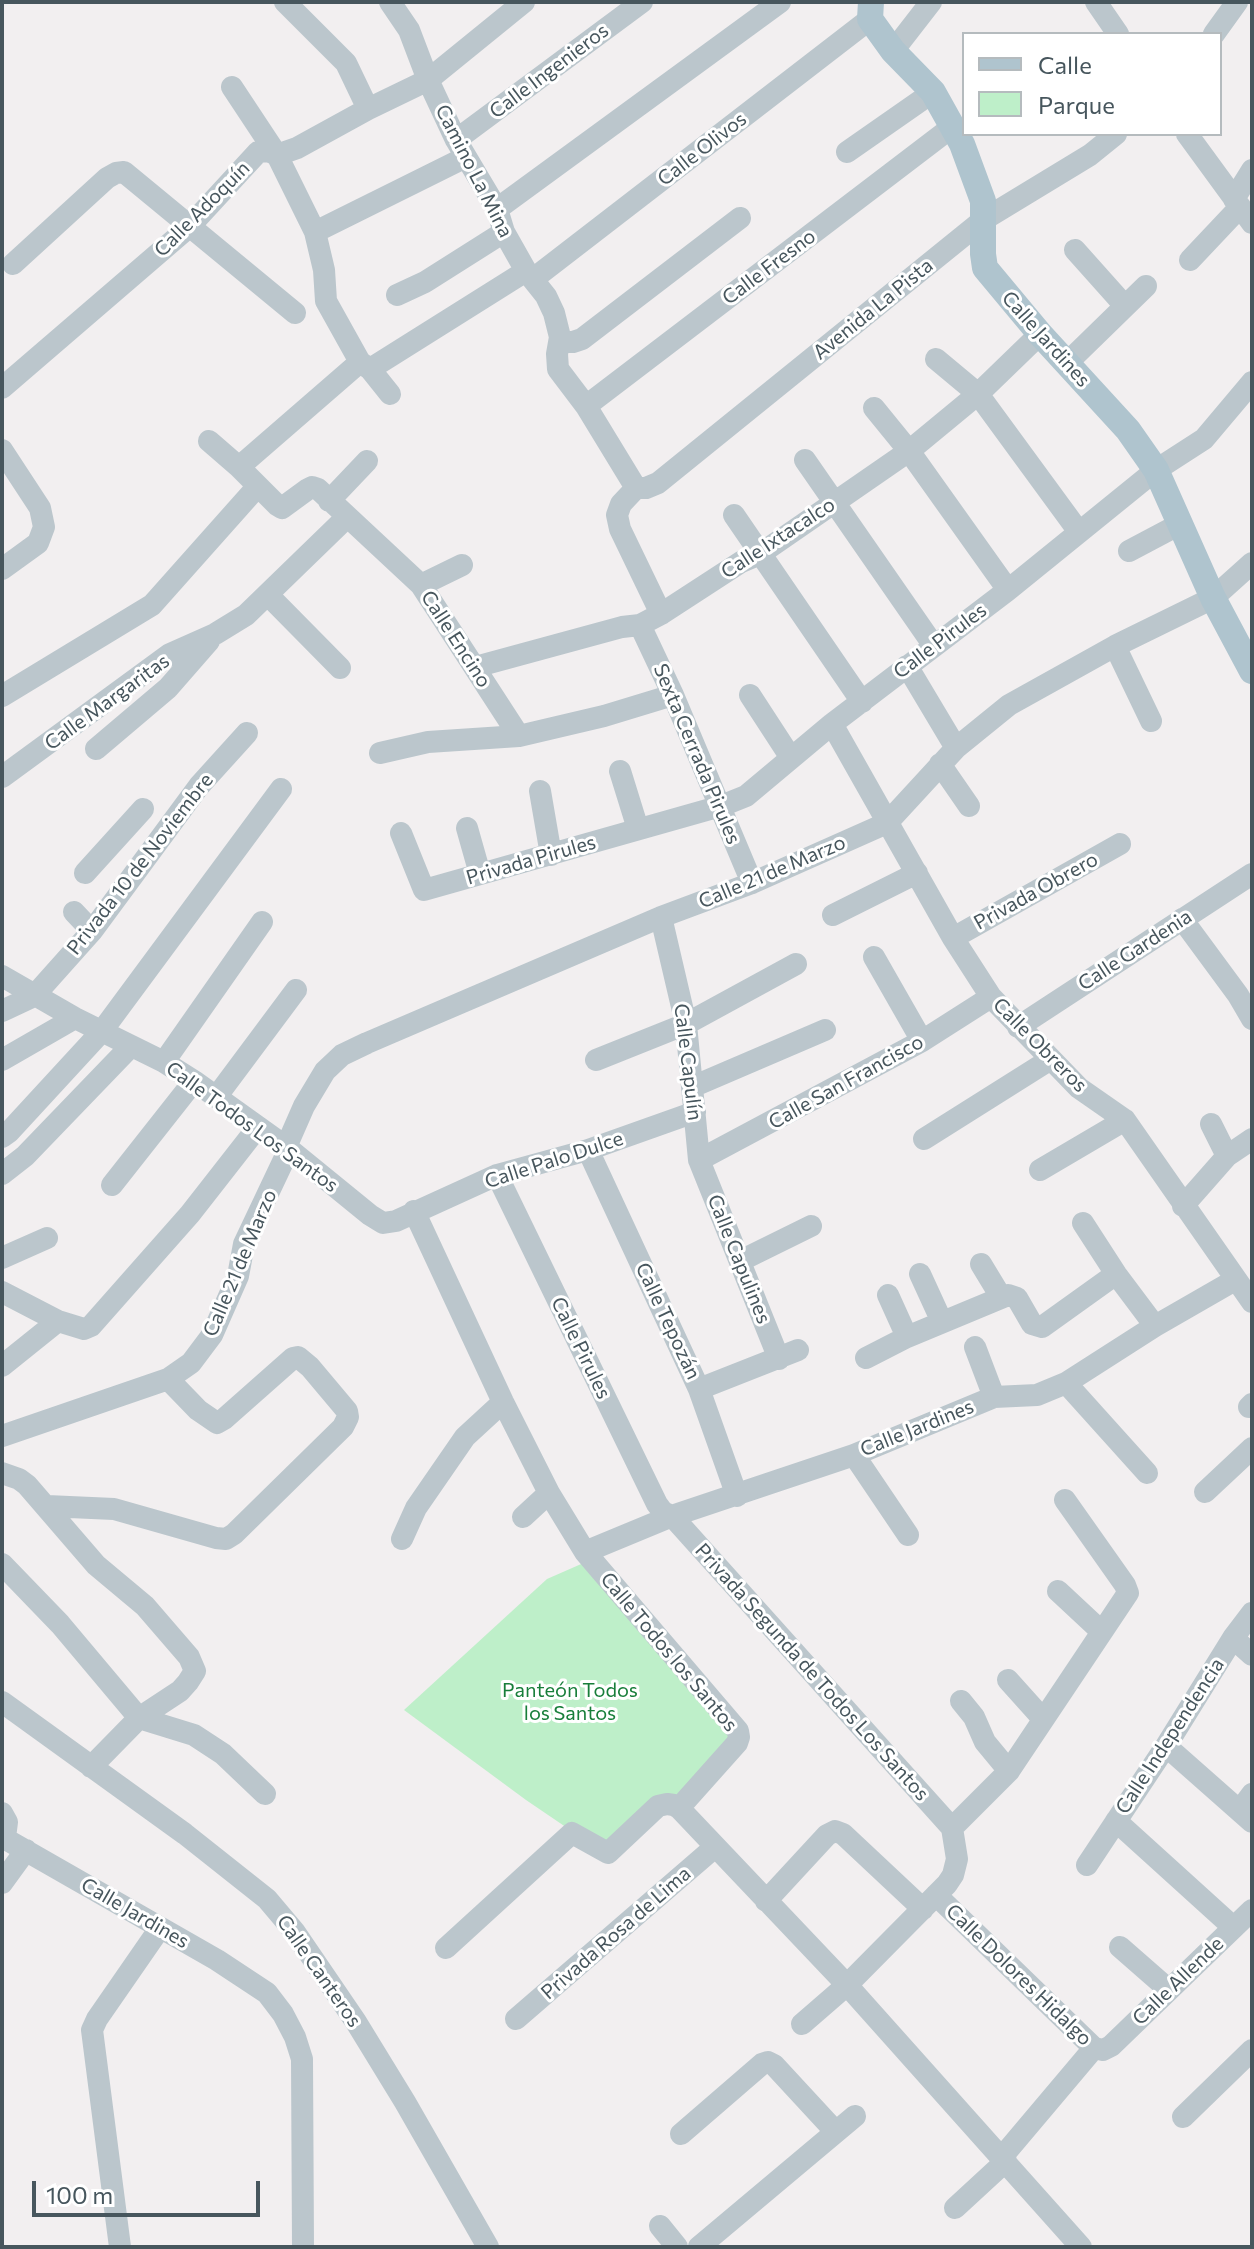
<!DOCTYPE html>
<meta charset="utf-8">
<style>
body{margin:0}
#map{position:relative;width:1254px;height:2249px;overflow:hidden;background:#f2eff0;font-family:Commissioner,sans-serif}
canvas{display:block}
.frame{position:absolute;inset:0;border:4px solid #47565d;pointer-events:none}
.legend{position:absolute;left:962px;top:32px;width:260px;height:104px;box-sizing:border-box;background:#fff;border:2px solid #b5bbbe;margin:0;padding:10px 14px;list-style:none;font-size:24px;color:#47565d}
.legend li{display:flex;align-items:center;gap:16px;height:40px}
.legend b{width:40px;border:2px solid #b5bbbe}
.scale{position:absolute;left:32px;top:2181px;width:228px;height:36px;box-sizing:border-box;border:4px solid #47565d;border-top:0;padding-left:10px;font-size:24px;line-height:28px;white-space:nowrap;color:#47565d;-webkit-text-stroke:6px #fff;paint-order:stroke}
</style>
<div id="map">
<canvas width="1254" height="2249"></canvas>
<div class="frame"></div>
<ul class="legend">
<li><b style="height:10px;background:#afc4ce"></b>Calle</li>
<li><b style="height:22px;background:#beefc9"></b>Parque</li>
</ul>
<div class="scale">100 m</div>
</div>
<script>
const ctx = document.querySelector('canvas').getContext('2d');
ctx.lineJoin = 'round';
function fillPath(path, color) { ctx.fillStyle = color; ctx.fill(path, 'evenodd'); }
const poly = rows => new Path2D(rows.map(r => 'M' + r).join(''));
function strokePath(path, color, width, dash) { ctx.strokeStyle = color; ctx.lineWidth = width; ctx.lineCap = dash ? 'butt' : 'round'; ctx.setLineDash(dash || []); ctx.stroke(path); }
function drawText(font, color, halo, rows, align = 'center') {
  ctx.font = font + ' Commissioner,sans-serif'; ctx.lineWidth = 6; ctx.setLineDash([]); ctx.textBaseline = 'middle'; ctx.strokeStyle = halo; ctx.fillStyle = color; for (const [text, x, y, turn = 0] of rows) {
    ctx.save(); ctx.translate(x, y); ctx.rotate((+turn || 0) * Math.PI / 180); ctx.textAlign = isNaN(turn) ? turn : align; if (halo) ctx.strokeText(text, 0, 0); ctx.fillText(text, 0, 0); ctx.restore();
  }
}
const green = poly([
 [588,1561,739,1737,664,1814,607,1855,526,1800,404,1710,547,1579]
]);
const minor = poly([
 [285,2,346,63,368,109],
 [390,2,409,30,428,80,456,140,497,209,504,232,526,271,546,296,554,313,560,337,566,342,573,342,582,339,740,218],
 [1096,2,1118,34],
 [1214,34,1237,2],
 [893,51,931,2],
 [232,87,277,155,315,232,324,270,326,301,360,362,370,369,390,394],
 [1187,134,1252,223],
 [456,140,642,2],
 [847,152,933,92],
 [1234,199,1252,170],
 [497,209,780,2],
 [315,232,466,157],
 [1075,250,1125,306],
 [1190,260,1240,207],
 [13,264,107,178,116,173,124,172,295,313],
 [533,279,870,19],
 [397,295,425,282,504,232],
 [560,337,557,354,558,369,586,406,636,488],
 [936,359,978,394,1079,532],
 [1067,363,1146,286],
 [370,369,526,271],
 [2,388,189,227,258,152,268,151,277,155,297,148,368,109,428,80,524,2],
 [586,406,952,127],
 [874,408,909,451,1008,590],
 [209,441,239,467,277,505,282,508,308,489,312,487,318,489,421,585,519,736],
 [2,450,40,508,44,527,38,543,2,569],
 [805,460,934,646],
 [239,467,360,362],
 [329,501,367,461],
 [734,515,862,702],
 [1129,551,1180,524],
 [421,585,462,565],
 [268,595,340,668],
 [661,614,620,529,617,515,621,504,636,488,646,488,658,483,983,220,1090,155,1116,134],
 [640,625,673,695,752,883],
 [1115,646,1151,721],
 [907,666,956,748],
 [475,667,622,627,640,625,661,614,741,562,760,554,909,451,978,394,1040,334],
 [750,695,791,758],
 [2,696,152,605,257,487],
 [832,724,953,938,991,997,1079,1088,1125,1120,1252,1302],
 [96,749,168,688,209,641],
 [380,753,428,742,519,736,604,716,673,695],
 [940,764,969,806],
 [620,771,638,829],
 [2,777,170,654,215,634,246,615,347,517],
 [540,791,551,855],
 [467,828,480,874],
 [401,833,424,890,721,806,746,796,832,724,1008,590,1156,470,1204,439,1252,382],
 [85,873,143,809],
 [74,912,92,931],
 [833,915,917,873],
 [661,917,686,1024,699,1160,779,1359],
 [1182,919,1238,995,1252,1019],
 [953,938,1120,844],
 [874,957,922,1041],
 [2,976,75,1018,164,1062,194,1081,289,1149,370,1215,383,1223,396,1221,497,1175,588,1150,695,1112],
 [2,1011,34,996,92,931,199,786,247,733],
 [1018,1027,1252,874],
 [2,1060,75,1018],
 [596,1060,686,1024,796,964],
 [164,1062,262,922],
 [692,1087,825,1030],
 [217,1096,296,990],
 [1211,1124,1227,1156],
 [2,1137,9,1132,102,1031,281,789],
 [924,1139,1051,1059],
 [286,1147,304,1106,325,1071,342,1055,367,1043,661,917,752,883,887,823,956,748,1009,705,1115,646,1213,598,1252,563],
 [588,1150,699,1389,737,1496],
 [699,1160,922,1041,991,997],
 [1040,1170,1125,1120],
 [2,1174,25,1156,131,1046],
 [497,1175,657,1504,663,1512,672,1516,952,1828],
 [112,1185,194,1081],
 [1183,1206,1227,1156,1252,1139],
 [414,1211,503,1402,549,1493,585,1552,738,1731,739,1737,737,1743,679,1808],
 [1083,1223,1116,1274,1155,1326],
 [2,1258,47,1238],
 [740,1261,811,1226],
 [981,1264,1001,1297],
 [920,1274,942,1322],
 [2,1292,58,1321,84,1329,91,1326,190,1214,258,1127],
 [888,1295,907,1337],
 [975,1347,994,1397],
 [866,1358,907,1337,1008,1295,1017,1298,1032,1324,1042,1327,1116,1274],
 [2,1366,58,1321],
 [1066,1383,1147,1473],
 [699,1389,798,1350],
 [1249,1407,1252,1404],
 [2,1436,168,1379,191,1363,212,1335,238,1276,244,1244,289,1149],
 [854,1455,908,1535],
 [2,1473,19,1479,27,1485,96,1565,145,1606,189,1657,195,1671,188,1682,180,1691,139,1718,91,1767],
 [1205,1492,1252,1448],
 [47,1506,114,1509,216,1538,226,1539,234,1534,343,1427,348,1417,347,1411,310,1367,298,1357,293,1358,224,1419,217,1423,198,1410,168,1379],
 [523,1517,549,1493],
 [402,1539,416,1508,465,1437,503,1402],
 [585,1552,672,1516,854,1455,994,1397,1037,1395,1066,1383,1155,1326,1235,1280],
 [2,1564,60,1624,139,1718,194,1735,223,1754,265,1794],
 [1058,1591,1102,1632],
 [1233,1638,1252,1655],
 [1008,1680,1043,1719],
 [961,1701,974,1717,985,1742,1009,1771],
 [2,1702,185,1834,267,1899,294,1931,356,2022,405,2102,488,2247],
 [1166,1746,1252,1822],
 [1240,1810,1252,1794],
 [2,1813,7,1822,5,1838],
 [1116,1821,1233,1927],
 [952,1828,1009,1771,1128,1593,1125,1585,1065,1500],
 [2,1837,217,1960,267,1993,283,2014,295,2037,302,2059,303,2247],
 [1087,1865,1166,1746,1233,1638,1252,1613],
 [2,1883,26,1850],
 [936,1895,1094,2048,1103,2050,1111,2046,1252,1910],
 [766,1901,827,1835,835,1831,843,1834,923,1909],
 [1120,1947,1168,1989],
 [446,1948,572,1833,608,1853,658,1806,667,1804,674,1805,679,1808,847,1985,1081,2247],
 [516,2019,715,1847],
 [802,2024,847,1985,947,1884,953,1875,957,1859,952,1828],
 [1183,2117,1252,2050],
 [681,2134,762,2064,768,2062,774,2065,835,2131],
 [1002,2157,1094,2048],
 [955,2208,1006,2161],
 [660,2226,677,2247],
 [120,2247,92,2030,97,2019,160,1928],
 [699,2247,855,2116]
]);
const major = poly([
 [871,2,870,19,893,51,933,92,962,144,983,201,983,254,985,268,1040,334,1128,430,1156,470,1213,598,1252,671]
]);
const streetNames = [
 ["Calle Ingenieros",549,71,-37],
 ["Calle Olivos",702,149,-38],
 ["Camino La Mina",474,171,63],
 ["Calle Adoquín",202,209,-45],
 ["Calle Fresno",769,267,-37],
 ["Avenida La Pista",873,309,-39],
 ["Calle Jardines",1046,339,48],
 ["Calle Ixtacalco",778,538,-33],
 ["Calle Encino",456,639,57],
 ["Calle Pirules",940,641,-37],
 ["Calle Margaritas",107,702,-36],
 ["Sexta Cerrada Pirules",697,754,67],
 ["Privada Pirules",531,860,-16],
 ["Privada 10 de Noviembre",140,864,-52],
 ["Calle 21 de Marzo",772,872,-23],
 ["Privada Obrero",1036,891,-29],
 ["Calle Gardenia",1135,950,-33],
 ["Calle Obreros",1040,1045,45],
 ["Calle Capulín",688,1062,83],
 ["Calle San Francisco",846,1082,-29],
 ["Calle Todos Los Santos",252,1127,36],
 ["Calle Palo Dulce",554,1160,-18],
 ["Calle Capulines",739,1259,68],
 ["Calle 21 de Marzo",240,1263,-67],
 ["Calle Tepozán",668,1321,65],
 ["Calle Pirules",581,1348,64],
 ["Calle Jardines",917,1428,-22],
 ["Calle Todos los Santos",669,1652,50],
 ["Privada Segunda de Todos Los Santos",812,1672,48],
 ["Calle Independencia",1170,1736,-57],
 ["Calle Jardines",135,1913,30],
 ["Privada Rosa de Lima",616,1933,-41],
 ["Calle Canteros",319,1971,55],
 ["Calle Dolores Hidalgo",1019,1975,44],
 ["Calle Allende",1178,1981,-44]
];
const parkNames = [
 ["Panteón Todos",570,1690],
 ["los Santos",570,1713]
];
fillPath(green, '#beefc9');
strokePath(minor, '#bbc6cc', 22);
strokePath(major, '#afc4ce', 26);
drawText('20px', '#47565d', '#fff', streetNames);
drawText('20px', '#187e3a', '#fff', parkNames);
</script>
